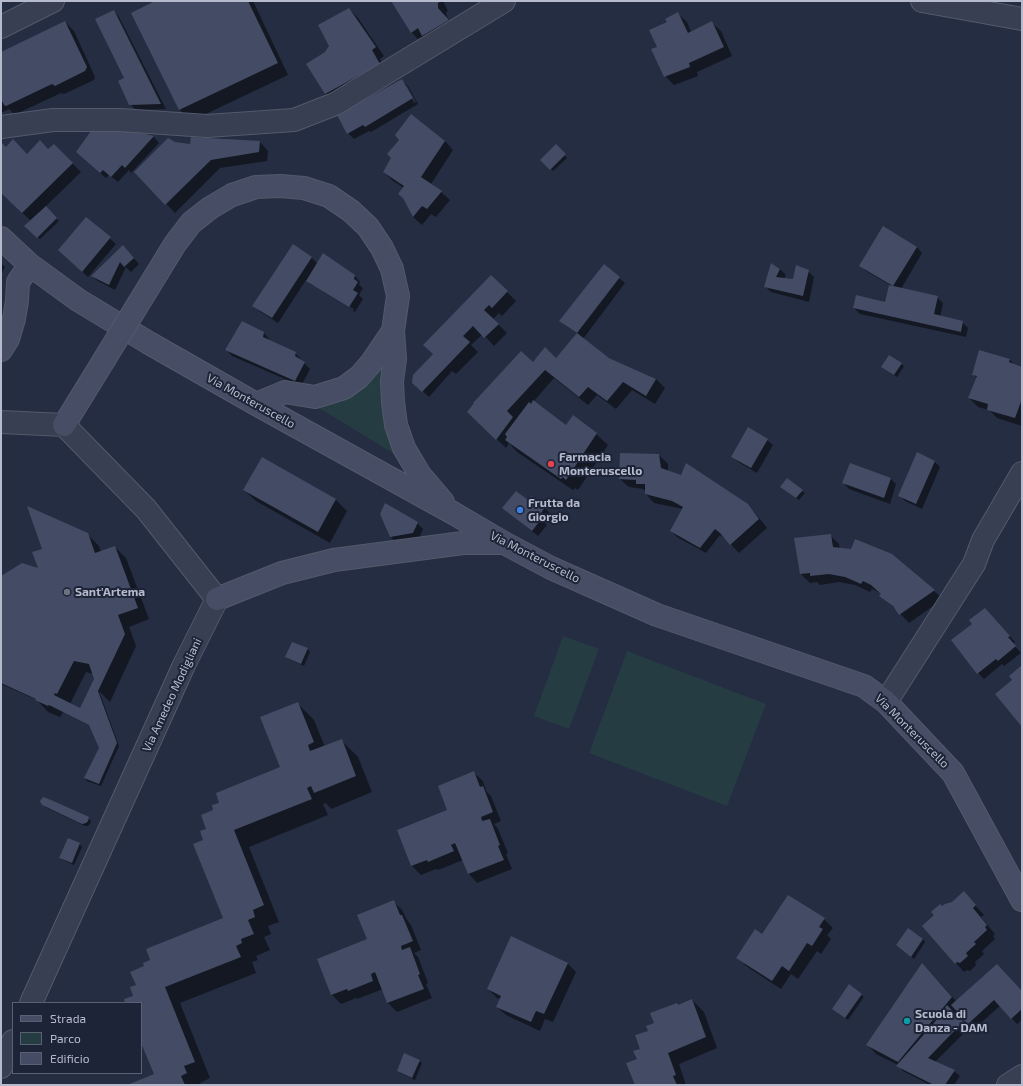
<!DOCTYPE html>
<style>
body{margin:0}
#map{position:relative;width:1023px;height:1086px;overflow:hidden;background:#242d42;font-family:"Exo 2",sans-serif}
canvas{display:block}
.frame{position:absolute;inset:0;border:2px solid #b5bbcc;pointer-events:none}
.legend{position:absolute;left:12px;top:1002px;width:130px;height:72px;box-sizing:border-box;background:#1d2437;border:1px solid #5a6073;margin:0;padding:5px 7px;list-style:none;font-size:12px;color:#b5bbcc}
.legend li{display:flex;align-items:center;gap:8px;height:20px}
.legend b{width:20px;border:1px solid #5a6073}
</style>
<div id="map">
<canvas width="1023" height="1086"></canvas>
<div class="frame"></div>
<ul class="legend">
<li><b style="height:5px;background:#464d65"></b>Strada</li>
<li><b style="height:11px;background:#263c43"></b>Parco</li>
<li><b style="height:11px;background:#434c64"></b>Edificio</li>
</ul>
</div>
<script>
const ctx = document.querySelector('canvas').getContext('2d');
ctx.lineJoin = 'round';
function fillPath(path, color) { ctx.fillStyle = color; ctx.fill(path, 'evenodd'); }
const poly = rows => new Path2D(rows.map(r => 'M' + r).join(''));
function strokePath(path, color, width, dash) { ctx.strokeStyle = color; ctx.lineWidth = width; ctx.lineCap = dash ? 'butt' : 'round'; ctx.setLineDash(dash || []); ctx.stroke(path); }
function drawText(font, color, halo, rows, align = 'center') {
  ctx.font = font + ' "Exo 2",sans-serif'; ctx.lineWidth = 4; ctx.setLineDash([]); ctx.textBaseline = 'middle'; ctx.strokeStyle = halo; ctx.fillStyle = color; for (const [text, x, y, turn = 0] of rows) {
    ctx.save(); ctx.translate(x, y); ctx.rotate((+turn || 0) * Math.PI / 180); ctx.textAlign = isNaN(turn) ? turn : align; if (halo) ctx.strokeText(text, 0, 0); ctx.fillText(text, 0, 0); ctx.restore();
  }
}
const green = poly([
 [382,363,384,415,396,455,314,405,351,397],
 [563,636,599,649,569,729,534,716],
 [627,651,766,704,727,806,589,753]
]);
const shadow = poly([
 [157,1,253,1,288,75,191,121,180,110,133,13],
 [392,1,443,1,448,11,446,12,447,17,457,29,420,41,411,32],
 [349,9,358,18,384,56,380,59,388,73,334,103,325,94,326,52],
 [114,11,119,17,166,109,136,110,130,104],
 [678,14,687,22,691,32,712,23,721,31,732,56,697,72,698,76,674,85,665,76,658,47,668,22],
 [65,22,74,31,95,77,94,80,64,94,61,93,16,114,14,114,9,109,1,113,1,53],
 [402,81,408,86,418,104,371,132,369,131,354,139,348,133],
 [405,86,407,86,416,102,414,103],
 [121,129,154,137,159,143,131,173,129,170,118,182,109,175,106,178,83,158],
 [445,141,453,150,431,184,441,192,450,200,436,217,431,214,422,225,413,217,405,200,404,188,393,181,384,172],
 [260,142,268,151,267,161,220,168,175,213,136,172,174,143,190,145],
 [1,143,6,148,27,155,48,150,54,145,81,172,45,207,59,221,40,239,25,226,31,221,1,192],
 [556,146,567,158,553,171,541,160],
 [86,218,116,244,88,277,65,256],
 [123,246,139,264,131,272,126,267,115,290,98,281,92,276],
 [293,246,312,258,318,264,355,276,360,282,359,285,363,288,359,295,363,299,355,312,313,286,353,311,354,309,313,284,313,286,306,280,278,323,259,311,253,305],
 [917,247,922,253,901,289,937,297,943,303,940,317,962,322,968,328,966,337,860,314,854,308,886,303,890,285,866,271,860,266],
 [1,263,5,267,1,275],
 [772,264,780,269,786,275,784,279,794,280,808,271,814,277,809,302,771,292,766,287],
 [491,276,516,301,502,316,499,313,493,319,507,333,494,346,483,334,471,345,478,352,456,374,452,371,429,397,420,389,434,354],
 [619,278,625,283,583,339,609,358,656,379,665,388,655,404,632,390,616,409,597,395,588,405,554,378,533,402,566,427,596,434,608,445,578,490,575,488,573,490,517,452,509,443,506,448,468,412,533,364,557,359,578,334,566,326,560,321],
 [264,333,269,339,269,341,295,353,301,359,301,360,310,369,301,386,232,356,227,350],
 [980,352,1010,360,1015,365,1022,369,1022,426,997,418,989,410,978,407,969,398,977,378,973,374],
 [901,364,904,366,897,377,885,369],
 [767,440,773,445,757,473,738,462,732,456],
 [659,455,668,464,668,472,747,505,756,514,767,528,739,553,726,539,720,535,706,553,677,537,671,531,683,509,654,503,646,494,646,492,643,489,629,487,620,479],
 [934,461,940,467,922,509,905,501,899,495],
 [891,479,896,484,890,504,849,489,844,483],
 [781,487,802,491,805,493,799,500],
 [244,490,336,500,347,511,330,543,256,501],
 [528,501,544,508,550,513,544,522,547,525,538,536,519,521],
 [417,523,423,529,419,538,396,543,391,537],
 [87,534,99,546,101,552,115,547,126,558,149,619,129,627,136,646,110,702,99,691,119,746,101,786,87,781,85,778,100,748,91,726,63,712,60,717,48,712,37,700,1,684,1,577,40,569],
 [86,672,93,674,95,679,81,709,70,704],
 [830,535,839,544,840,549,891,555,934,591,943,599,909,623,897,610,881,596,882,594,872,589,870,592,855,585,839,582,820,585,817,582,810,583,801,574],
 [985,609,1015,642,1013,644,1021,653,1004,666,1002,664,984,679,978,673,952,641,973,624],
 [293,643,308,649,310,652,304,666,289,659,287,657],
 [297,703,314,720,325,747,341,740,358,757,372,792,331,809,326,803,323,804,328,815,249,847,279,922,268,926,271,934,264,937,270,950,256,956,258,960,252,962,256,973,180,1003,210,1078,200,1083,201,1085,130,1085,155,1075,141,1040,141,1003,126,1003,135,996,137,985,146,967,224,918,205,841,207,829,215,811,221,803,281,767],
 [474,773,483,781,486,791,491,796,501,821,494,824,498,829,508,853,506,854,512,869,477,883,469,874,463,860,438,870,436,869,421,875,412,866,398,831,448,811],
 [42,804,87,817,91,821,90,824,88,826,85,826,45,807],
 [69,839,80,844,82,847,74,865,63,860,60,858],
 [394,902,402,910,407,920,411,925,421,950,414,953,418,957,428,983,426,984,432,998,397,1012,388,1003,383,989,357,999,356,998,341,1004,332,995,318,960,368,939],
 [972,902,984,915,981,917,995,934,993,936,995,939,982,951,984,954,975,962,976,965,970,971,967,970,964,972,956,963,942,907],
 [824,919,833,928,827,935,831,939,821,954,817,951,798,979,791,974,781,989,746,966,738,957,762,936],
 [923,939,925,942,914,959,900,948],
 [567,963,576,972,553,1022,545,1019,540,1031,506,1015,497,1007,501,999,497,998,488,989],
 [931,973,957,1002,1022,992,1022,1020,1017,1024,1000,1006,974,1029,957,1010,954,1014,968,1029,935,1062,954,1071,960,1076,954,1085,930,1085,903,1071,898,1065,876,1054,868,1045],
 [861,995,864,997,848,1020,833,1009],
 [692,1000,704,1012,717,1048,679,1064,686,1085,636,1085,638,1059,641,1049,649,1031,655,1024,678,1006],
 [419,1061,422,1063,415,1080,400,1073,398,1071]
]);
const building = poly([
 [155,1,248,1,278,63,179,110,131,13],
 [391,1,441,1,438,3,438,8,449,20,422,36,418,28,411,33],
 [349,8,376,47,372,50,380,64,325,94,306,64,325,52,329,46,318,25],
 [114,10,161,104,129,105,118,81,124,78,95,19],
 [678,12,688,33,712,21,724,47,689,63,690,67,664,77,651,49,657,47,649,30,667,22,665,19],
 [65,21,87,67,85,71,55,86,52,84,6,106,4,105,1,99,1,52],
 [402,79,413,98,365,127,363,125,347,134,337,115],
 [411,114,445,141,421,177,442,191,427,209,422,206,413,217,403,198,398,194,404,186,383,172,391,158,387,154,399,140,395,135],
 [93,128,121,128,154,136,125,168,122,165,111,177,103,170,100,173,76,152],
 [191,137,260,141,259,152,211,160,165,205,134,172,168,138,175,142,190,144],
 [13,139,27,154,40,140,48,149,54,144,73,163,22,213,1,193,1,142,6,147],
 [556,144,566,154,550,170,540,160],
 [46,206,57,218,37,238,24,226],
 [86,217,111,237,82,272,58,250],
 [883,226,917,247,893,286,859,266],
 [293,244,312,257,272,318,252,306],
 [123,245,134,258,124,267,120,262,109,285,91,276],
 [323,253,355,275,354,279,358,282,353,290,358,293,349,307,306,281],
 [771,263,780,269,776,277,793,279,796,265,809,270,803,296,764,287],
 [604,264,620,277,577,333,609,358,656,379,646,396,623,382,607,401,588,387,579,397,545,370,507,411,513,417,496,440,467,412,474,403,473,403,521,351,533,362,545,347,556,358,577,333,559,321],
 [491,275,508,291,492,308,489,305,484,310,499,324,484,338,473,326,463,336,470,342,422,392,412,383,413,375,433,354,423,345],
 [889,285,938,296,934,314,963,321,961,332,853,308,856,295,885,302],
 [242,321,264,332,263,337,296,352,295,356,305,362,295,381,225,350],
 [979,350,1010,359,1009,362,1022,367,1022,399,1015,418,987,410,988,404,968,398,977,376,972,375],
 [889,355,902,363,894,375,881,367],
 [533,400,566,425,573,415,597,433,566,480,563,477,561,479,505,440,507,437,505,434,529,402,531,404],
 [748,427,768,439,751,468,731,457],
 [917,452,935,461,916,504,898,496],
 [620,453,659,454,661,468,681,475,686,463,748,504,759,519,730,545,720,533,715,529,700,548,670,531,683,507,672,501,645,494,645,484,636,484,636,480,619,479],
 [262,457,336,499,318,532,243,490],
 [850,463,891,478,884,498,842,483],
 [787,478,803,490,796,498,780,487],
 [516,491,528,500,531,496,545,507,539,516,542,518,532,531,502,508],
 [385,503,418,522,413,533,390,537,380,514],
 [27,506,88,533,95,553,115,546,138,608,118,615,125,634,98,691,117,743,99,784,84,778,99,748,89,725,49,705,48,706,35,700,36,699,1,683,1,576,22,563,38,568,32,552,42,549],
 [74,661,89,664,94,679,80,708,54,695,55,693,57,694],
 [831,534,833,547,851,549,855,539,892,554,935,590,899,615,893,606,879,596,881,594,871,585,863,581,861,584,845,577,829,574,810,576,810,573,800,574,794,538],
 [985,608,1010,636,1008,637,1016,646,998,661,996,659,977,674,951,640,972,624,969,620],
 [292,642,308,648,301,664,285,657],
 [1022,665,1022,727,995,694,1012,680,1009,676],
 [298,702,314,742,308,745,310,751,342,739,356,776,314,793,311,786,307,788,312,799,234,830,264,905,253,910,255,917,248,920,254,934,241,939,242,943,236,946,241,957,165,987,195,1062,184,1066,187,1073,181,1076,185,1085,127,1085,154,1074,141,1043,141,1003,125,1003,124,999,133,996,130,987,136,985,130,972,144,966,143,963,150,960,146,949,223,918,193,844,203,840,200,831,206,829,201,815,213,810,212,805,219,803,216,793,280,767,260,717],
 [474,771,480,787,483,786,493,812,481,817,482,821,490,819,500,845,498,846,504,860,468,874,455,843,451,845,454,851,428,862,427,860,411,866,397,830,447,810,438,786],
 [43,797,51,800,87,816,89,817,88,821,86,823,82,824,42,805,40,801],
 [68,838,80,843,72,863,59,858],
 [964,891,976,905,973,908,987,925,985,927,987,930,974,942,976,944,966,953,968,956,960,963,957,962,955,964,922,926,934,915,931,912,940,904,942,906,945,904,952,902],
 [788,895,825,918,819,927,823,929,812,946,807,943,789,971,782,966,772,981,736,958,755,929,762,934],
 [394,900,400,915,402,915,413,941,401,946,402,950,410,947,420,974,418,975,424,989,387,1003,375,972,371,974,373,981,348,991,347,989,331,995,317,959,367,939,357,915],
 [908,928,923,939,911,957,896,945],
 [511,936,568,963,544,1014,536,1011,531,1022,496,1007,501,996,487,989],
 [922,963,952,997,898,1062,866,1045],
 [997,964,1022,991,1022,1009,1011,1019,994,1000,968,1024,951,1005],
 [849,984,862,994,845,1018,832,1009],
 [692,999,706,1037,668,1053,676,1075,673,1076,677,1085,635,1085,626,1063,637,1059,633,1051,640,1049,635,1035,648,1031,646,1026,654,1023,650,1013,677,1003,678,1005],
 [947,1005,963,1022,928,1058,955,1070,945,1085,934,1085,896,1066,934,1023],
 [404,1053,420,1060,412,1078,397,1071]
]);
const street = poly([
 [922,1,1022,19],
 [1,27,53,1],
 [1,127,53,120,120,120,207,126,294,120,335,104,504,1],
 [1,422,64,425,146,509,217,599,184,665,31,1003],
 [886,702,974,564,983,540,1022,473],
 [1,1067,13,1041],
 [1008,1085,1022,1076]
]);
const secondary = poly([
 [1,238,30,265,78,300,149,343,256,404,453,513,504,543,551,568,657,615,864,686,886,702,953,773,1022,900],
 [398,296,393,331,395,359,392,381,393,402,396,425,404,448,420,475,443,502],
 [1,350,8,339,14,319,17,301,18,282,30,265],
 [256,404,285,392,315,397,344,388,359,377,372,362,393,331],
 [64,425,104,360],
 [217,599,282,573,334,560,463,543,503,543]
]);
const secondaryBridge = poly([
 [104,360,175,244,191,223,210,208,232,195,256,187,280,186,304,188,329,196,351,211,368,227,382,248,392,269,398,296]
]);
const markers = [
 [551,464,4,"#e0444e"],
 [520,510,4,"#3f7fe0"],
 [67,592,4,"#6b7280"],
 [907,1021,4,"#0f9aa8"]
];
const streetNames = [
 ["Via Monteruscello",251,401,29],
 ["Via Monteruscello",535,557,27],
 ["Via Amedeo Modigliani",172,695,-65],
 ["Via Monteruscello",912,731,45]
];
const poiNames = [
 ["Farmacia",559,457],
 ["Monteruscello",559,471],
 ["Frutta da",528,503],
 ["Giorgio",528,517],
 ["Sant'Artema",75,592],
 ["Scuola di",915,1014],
 ["Danza - DAM",915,1028]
];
fillPath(green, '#263c43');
fillPath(shadow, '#0007');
fillPath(building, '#434c64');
strokePath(street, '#535a6c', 24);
strokePath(secondary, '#535a6c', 24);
strokePath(street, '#383f52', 22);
strokePath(secondary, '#464d65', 22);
strokePath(secondaryBridge, '#535a6c', 24, []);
strokePath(secondaryBridge, '#464d65', 22);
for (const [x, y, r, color] of markers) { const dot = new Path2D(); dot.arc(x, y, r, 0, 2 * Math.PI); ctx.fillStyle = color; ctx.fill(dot); strokePath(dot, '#1d2437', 1.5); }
drawText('12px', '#b5bbcc', '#1d2437', streetNames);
drawText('bold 12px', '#b5bbcc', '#1d2437', poiNames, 'left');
</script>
